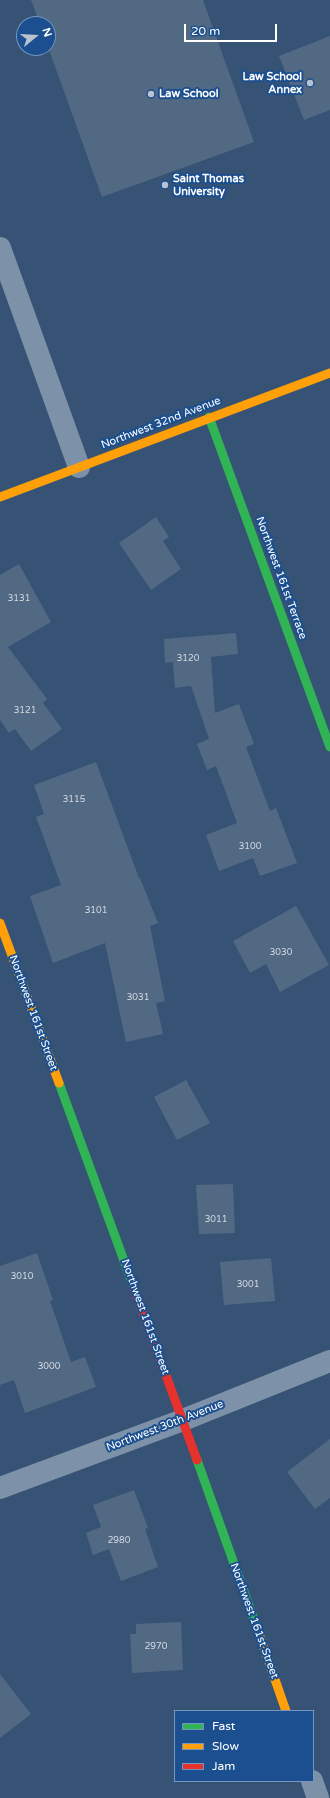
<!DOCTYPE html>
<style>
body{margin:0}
#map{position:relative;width:330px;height:1798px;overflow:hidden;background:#365274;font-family:"Varela Round",sans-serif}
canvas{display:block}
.legend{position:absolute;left:174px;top:1710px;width:140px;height:72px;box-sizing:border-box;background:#1b4f8f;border:1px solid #7695bc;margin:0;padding:5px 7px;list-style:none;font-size:12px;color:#fff}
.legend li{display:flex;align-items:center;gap:8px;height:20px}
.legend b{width:20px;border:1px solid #7695bc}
.north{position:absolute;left:16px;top:16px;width:40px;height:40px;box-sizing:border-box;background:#1b4f8f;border:1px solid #7695bc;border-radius:50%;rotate:72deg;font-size:11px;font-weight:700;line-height:16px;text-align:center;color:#fff}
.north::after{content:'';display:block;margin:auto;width:14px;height:18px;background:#b9c2ce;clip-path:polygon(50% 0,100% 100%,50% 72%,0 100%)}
.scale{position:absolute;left:184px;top:24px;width:93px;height:18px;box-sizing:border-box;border:2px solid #fff;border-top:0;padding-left:5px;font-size:12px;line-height:14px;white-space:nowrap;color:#fff;-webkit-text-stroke:3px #1b4f8f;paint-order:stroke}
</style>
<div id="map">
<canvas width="330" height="1798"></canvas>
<ul class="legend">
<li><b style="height:5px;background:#30b455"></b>Fast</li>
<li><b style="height:5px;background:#ff9f0a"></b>Slow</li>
<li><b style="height:5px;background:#e5322d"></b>Jam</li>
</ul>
<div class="north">N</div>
<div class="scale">20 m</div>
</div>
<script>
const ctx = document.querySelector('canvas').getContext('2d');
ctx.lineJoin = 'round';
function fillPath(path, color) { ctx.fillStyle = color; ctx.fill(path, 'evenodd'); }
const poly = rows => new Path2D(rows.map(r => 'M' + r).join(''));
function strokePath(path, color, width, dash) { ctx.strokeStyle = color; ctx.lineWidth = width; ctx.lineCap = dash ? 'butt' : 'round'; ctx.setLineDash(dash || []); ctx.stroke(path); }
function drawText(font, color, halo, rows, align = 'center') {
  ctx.font = font + ' "Varela Round",sans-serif'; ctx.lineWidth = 4; ctx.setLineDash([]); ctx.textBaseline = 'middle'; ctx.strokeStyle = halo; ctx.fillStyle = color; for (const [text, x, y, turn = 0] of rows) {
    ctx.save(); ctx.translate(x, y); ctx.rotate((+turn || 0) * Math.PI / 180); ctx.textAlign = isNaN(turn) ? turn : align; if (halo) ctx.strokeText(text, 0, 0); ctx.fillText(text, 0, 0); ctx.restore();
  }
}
const building = poly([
 [31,0,203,0,254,142,102,197,48,47,48,24,40,24],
 [330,36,330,110,304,120,279,56],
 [156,517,169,537,163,541,181,569,151,590,119,543],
 [19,564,51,622,8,647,47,699,43,703,62,729,31,751,15,729,9,733,0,720,0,575],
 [236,633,238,654,211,657,215,713,239,704,254,744,246,747,270,811,276,808,297,863,260,876,253,858,219,871,206,835,237,823,216,766,207,770,197,744,209,739,191,686,175,688,173,662,165,663,164,639],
 [96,762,139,878,140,878,158,923,150,926,165,1001,156,1003,163,1034,126,1042,105,943,53,963,30,896,61,885,36,817,44,814,34,785],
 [296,906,329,965,280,992,266,964,250,973,233,941],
 [186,1080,210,1123,177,1140,154,1097],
 [233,1184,235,1233,199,1234,196,1185],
 [37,1253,53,1300,50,1301,71,1362,85,1357,96,1387,25,1413,14,1380,0,1385,0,1266],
 [271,1258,275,1301,224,1305,220,1262],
 [330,1439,330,1498,315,1509,287,1472],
 [134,1490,148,1528,145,1529,158,1567,121,1581,109,1549,93,1555,86,1533,101,1527,93,1505],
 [181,1622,183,1670,132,1673,130,1634,136,1634,136,1624],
 [0,1674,31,1714,0,1738]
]);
const street = poly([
 [0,248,79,467],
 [0,1488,183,1420,330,1361],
 [312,1781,318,1798]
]);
const fast = poly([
 [209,417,330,747],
 [59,1083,134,1288],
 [197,1460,257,1628]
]);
const slow = poly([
 [0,497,330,373],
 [0,923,59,1083],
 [257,1628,286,1711]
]);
const jam = poly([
 [134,1288,197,1460]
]);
const markers = [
 [310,83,4,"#b9c2ce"],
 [151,94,4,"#b9c2ce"],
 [165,185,4,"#b9c2ce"]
];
const numberNames = [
 ["3131",19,599],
 ["3120",188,659],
 ["3121",25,711],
 ["3115",74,800],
 ["3100",250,847],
 ["3101",96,911],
 ["3030",281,953],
 ["3031",138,998],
 ["3011",216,1220],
 ["3010",22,1277],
 ["3001",248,1285],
 ["3000",49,1367],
 ["2980",119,1541],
 ["2970",156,1647]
];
const poiNames = [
 ["Law School",302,77,"right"],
 ["Annex",302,90,"right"],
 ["Law School",159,94],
 ["Saint Thomas",173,179],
 ["University",173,192]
];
const streetNames = [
 ["Northwest 32nd Avenue",161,423,-21],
 ["Northwest 161st Terrace",281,578,70],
 ["Northwest 161st Street",33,1013,70],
 ["Northwest 161st Street",145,1317,70],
 ["Northwest 30th Avenue",165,1426,-21],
 ["Northwest 161st Street",254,1621,70]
];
fillPath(building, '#526984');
strokePath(street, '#7d92a8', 22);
strokePath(fast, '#30b455', 9);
strokePath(slow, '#ff9f0a', 9);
strokePath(jam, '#e5322d', 9);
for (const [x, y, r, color] of markers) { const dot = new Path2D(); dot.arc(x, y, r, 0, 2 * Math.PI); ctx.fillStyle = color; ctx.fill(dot); strokePath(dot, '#1b4f8f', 1.5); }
drawText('9px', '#d4dae0', null, numberNames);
drawText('bold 11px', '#fff', '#1b4f8f', poiNames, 'left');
drawText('11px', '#fff', '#1b4f8f', streetNames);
</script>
